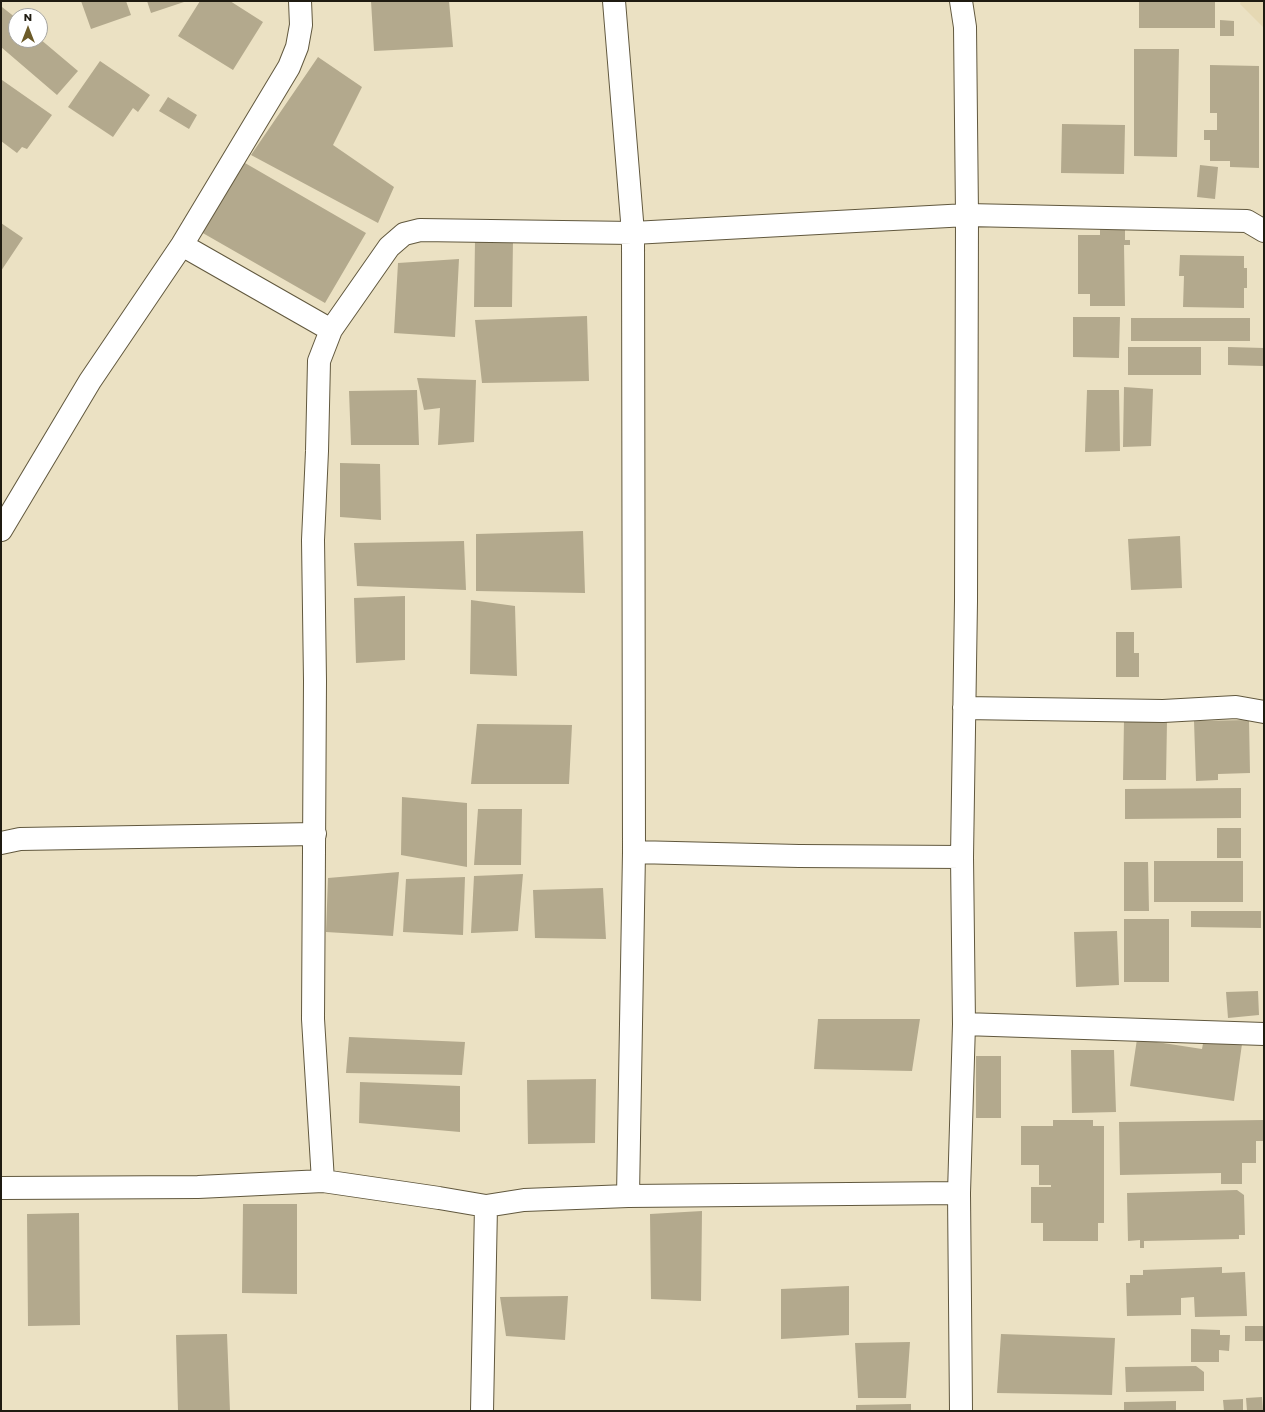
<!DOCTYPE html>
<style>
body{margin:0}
#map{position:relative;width:1265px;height:1412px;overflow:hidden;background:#ebe1c3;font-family:Poppins,sans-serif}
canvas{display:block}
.frame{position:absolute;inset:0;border:2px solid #1f1b11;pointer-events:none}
.north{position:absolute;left:8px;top:8px;width:40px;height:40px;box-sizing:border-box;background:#fff;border:1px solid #a5a4a0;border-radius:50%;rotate:0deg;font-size:11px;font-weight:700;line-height:16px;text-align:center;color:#1f1b11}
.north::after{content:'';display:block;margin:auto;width:14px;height:18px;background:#6c5b29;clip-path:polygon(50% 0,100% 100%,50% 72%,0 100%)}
</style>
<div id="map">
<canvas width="1265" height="1412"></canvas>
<div class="frame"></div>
<div class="north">N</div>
</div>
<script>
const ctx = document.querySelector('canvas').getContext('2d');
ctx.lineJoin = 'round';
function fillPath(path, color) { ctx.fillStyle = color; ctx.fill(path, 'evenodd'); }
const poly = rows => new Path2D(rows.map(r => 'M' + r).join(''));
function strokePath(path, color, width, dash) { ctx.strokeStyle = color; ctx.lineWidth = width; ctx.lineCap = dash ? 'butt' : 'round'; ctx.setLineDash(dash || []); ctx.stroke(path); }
const built = poly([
 [1241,1,1264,1,1264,28,1240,4]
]);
const building = poly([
 [81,1,126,1,131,15,91,29],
 [147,1,187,1,151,13],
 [200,1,230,1,263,22,233,70,178,36],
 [371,1,449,1,453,47,374,51],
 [1139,1,1215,1,1215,28,1139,28],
 [2,7,16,18,16,40,40,40,40,39,78,71,57,95,1,47,1,8],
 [1220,20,1234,21,1234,36,1220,36],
 [1134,49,1179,49,1177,157,1134,156],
 [318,57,362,87,333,145,394,187,378,223,251,155],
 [100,61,150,95,138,112,133,108,113,137,68,107],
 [1210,65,1259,66,1259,168,1230,167,1230,161,1210,161,1210,140,1204,140,1204,130,1217,130,1217,113,1210,113],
 [2,80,52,115,27,149,22,147,17,153,1,141,1,82],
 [168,97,197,115,189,129,159,111],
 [1062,124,1125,125,1124,174,1061,173],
 [245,163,366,233,325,303,201,232],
 [1200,165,1218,167,1215,199,1197,197],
 [1,223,23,238,1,271],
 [1125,225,1125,240,1130,240,1130,245,1124,245,1125,306,1090,306,1090,294,1078,294,1078,235,1100,235,1100,226],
 [513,240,512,307,474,307,475,241],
 [1180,255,1244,256,1244,268,1247,268,1247,288,1244,288,1244,308,1183,307,1184,276,1179,276],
 [459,259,455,337,394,333,398,263],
 [587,316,589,381,482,383,475,320],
 [1073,317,1120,317,1119,358,1073,357],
 [1131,318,1250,318,1250,341,1131,341],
 [1128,347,1201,347,1201,375,1128,375],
 [1228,347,1264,348,1264,366,1228,365],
 [417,378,476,380,474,442,438,445,440,408,424,410],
 [1124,387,1153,389,1151,446,1123,447],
 [417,390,419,445,351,445,349,391],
 [1087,390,1119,390,1120,451,1085,452],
 [340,463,380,464,381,520,340,517],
 [583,531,585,593,476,591,476,534],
 [1180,536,1182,588,1131,590,1128,539],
 [464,541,466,590,357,586,354,543],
 [405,596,405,660,356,663,354,598],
 [471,600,515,606,517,676,470,674],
 [1116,632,1134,632,1134,653,1139,653,1139,677,1116,677],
 [1124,720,1167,721,1166,780,1123,780],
 [1249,720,1250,773,1218,774,1218,780,1196,781,1194,721],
 [477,724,572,725,569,784,471,784],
 [1241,788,1241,818,1125,819,1125,789],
 [402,797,467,803,467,867,401,855],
 [478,809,522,809,521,865,474,865],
 [1217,828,1241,828,1241,858,1217,858],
 [1154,861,1243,861,1243,902,1154,902],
 [1124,862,1148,862,1149,911,1124,911],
 [399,872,393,936,326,932,328,878],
 [523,874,518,931,471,933,474,876],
 [465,877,463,935,403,932,406,879],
 [603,888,606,939,535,938,533,890],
 [1191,911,1261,911,1261,928,1191,927],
 [1124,919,1169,919,1169,982,1124,982],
 [1117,931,1119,985,1076,987,1074,932],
 [1258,991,1259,1015,1228,1018,1226,992],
 [818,1019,920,1019,912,1071,814,1069],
 [349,1037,465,1042,462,1075,346,1073],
 [1204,1038,1242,1044,1234,1101,1130,1086,1137,1039,1202,1049],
 [1071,1050,1114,1050,1116,1112,1072,1113],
 [976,1056,1001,1056,1001,1118,976,1118],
 [596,1079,595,1143,528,1144,527,1080],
 [360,1082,460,1086,460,1132,359,1123],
 [1053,1120,1093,1120,1093,1126,1104,1126,1104,1223,1098,1223,1098,1241,1043,1241,1043,1223,1031,1223,1031,1187,1051,1187,1051,1185,1039,1185,1039,1165,1021,1165,1021,1126,1053,1126],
 [1264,1120,1264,1141,1256,1141,1256,1163,1242,1163,1242,1184,1221,1184,1221,1173,1120,1175,1119,1122],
 [1237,1190,1244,1195,1245,1235,1239,1235,1239,1239,1144,1241,1144,1248,1140,1248,1140,1240,1128,1241,1127,1193],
 [243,1204,297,1204,297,1294,242,1293],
 [702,1211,701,1301,651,1299,650,1214],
 [79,1213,80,1325,28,1326,27,1214],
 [1222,1267,1222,1273,1245,1272,1247,1316,1195,1317,1194,1297,1181,1298,1181,1315,1127,1316,1126,1283,1130,1283,1130,1275,1143,1275,1143,1270],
 [849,1286,849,1335,781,1339,781,1289],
 [568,1296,565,1340,506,1336,500,1297],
 [1245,1326,1263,1326,1263,1341,1245,1341],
 [1191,1329,1220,1330,1220,1335,1230,1335,1229,1351,1219,1350,1219,1362,1191,1362],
 [227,1334,230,1411,178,1411,176,1335],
 [1001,1334,1115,1338,1112,1395,997,1393],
 [910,1342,906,1398,858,1398,855,1343],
 [1196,1366,1204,1372,1204,1391,1126,1392,1125,1367],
 [1262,1397,1263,1411,1247,1411,1246,1398],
 [1243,1399,1243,1411,1224,1411,1223,1400],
 [1176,1401,1176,1411,1124,1411,1124,1402],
 [911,1404,911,1411,856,1411,856,1405]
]);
const minor = poly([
 [614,1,633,233,634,852,628,1196],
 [182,245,331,330],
 [1,530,90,381,182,245,289,67,297,47,301,25,300,1],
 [964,708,1163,711,1236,707,1264,712],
 [1,843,20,839,315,834],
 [634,852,799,856,962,857],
 [964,1024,1264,1034],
 [323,1181,313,1019,315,681,313,540,317,451,319,361,331,330,389,247,404,234,420,230,633,233,967,215,1247,221,1264,231],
 [1,1188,198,1187,323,1181,439,1198,486,1206,524,1200,628,1196,959,1193],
 [482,1411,486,1206],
 [961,1411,959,1193,964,1024,962,857,966,601,967,215,965,27,961,1]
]);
fillPath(built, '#e5d8b3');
fillPath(building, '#b3a98d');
strokePath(minor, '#61583e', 24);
strokePath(minor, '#fff', 22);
</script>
